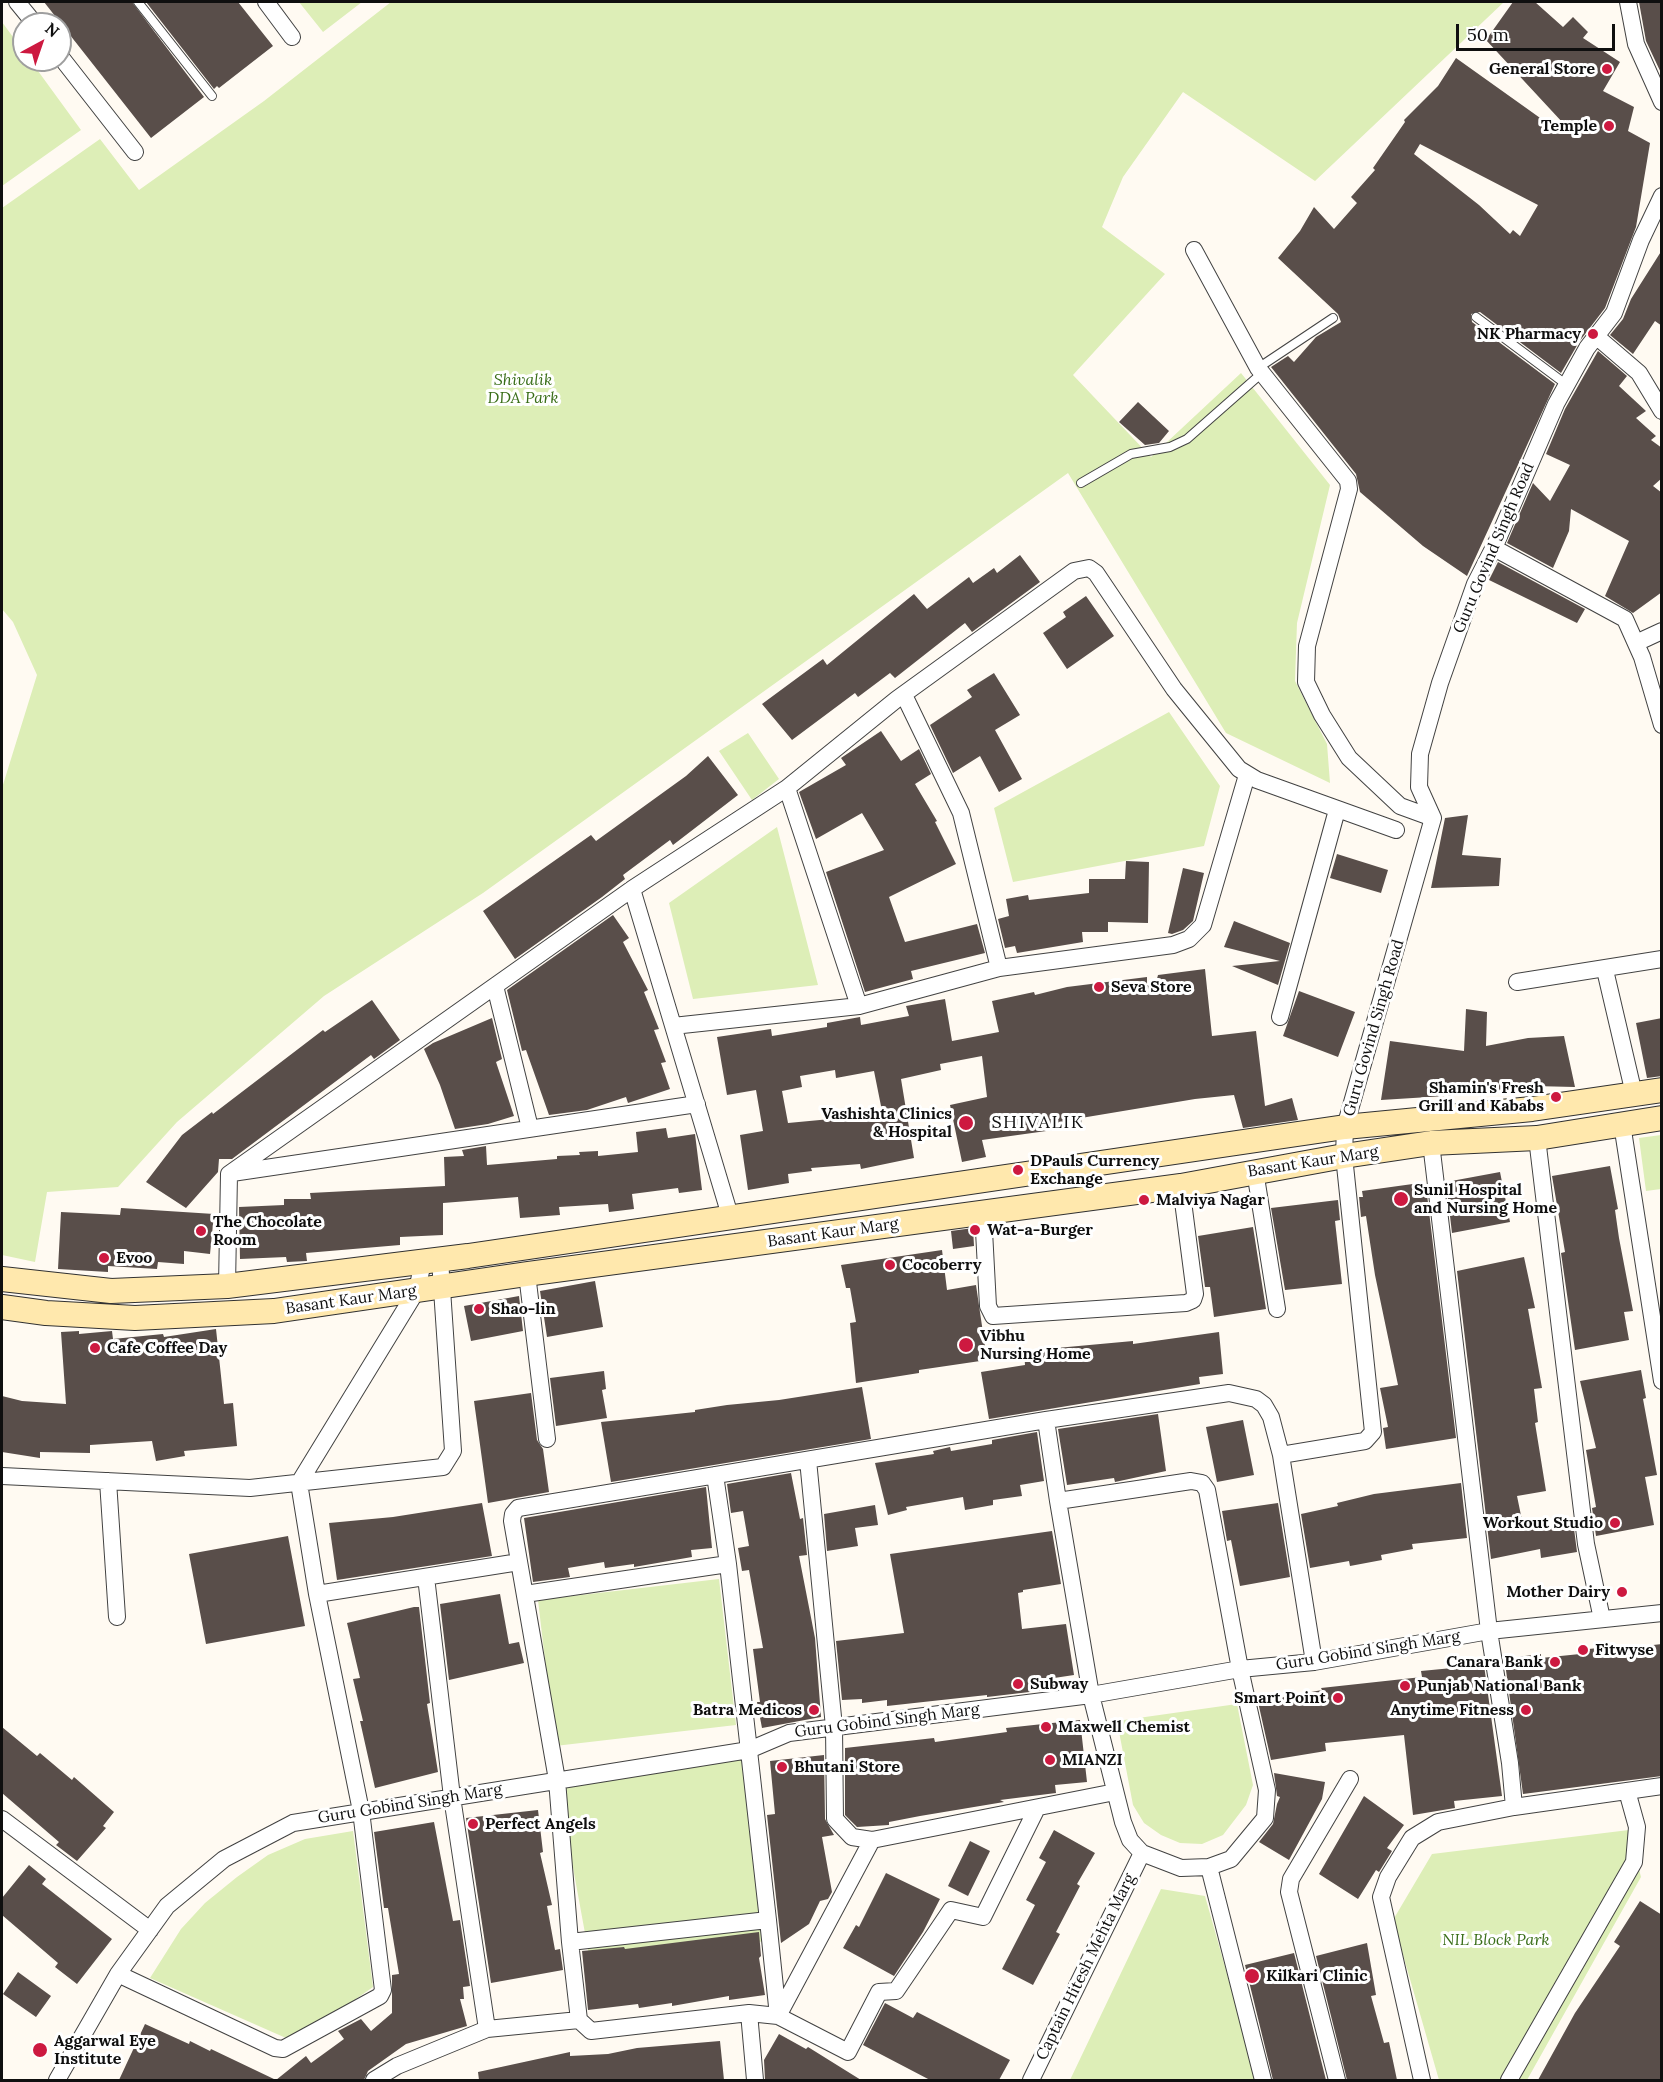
<!DOCTYPE html>
<style>
body{margin:0}
#map{position:relative;width:1663px;height:2082px;overflow:hidden;background:#fffaf2;font-family:Lora,serif}
canvas{display:block}
.frame{position:absolute;inset:0;border:3px solid #0f0f0f;pointer-events:none}
.north{position:absolute;left:12px;top:12px;width:60px;height:60px;box-sizing:border-box;background:#fff;border:2px solid #9f9f9f;border-radius:50%;rotate:40deg;font-size:16px;font-weight:700;line-height:24px;text-align:center;color:#0f0f0f}
.north::after{content:'';display:block;margin:auto;width:21px;height:27px;background:#cd1940;clip-path:polygon(50% 0,100% 100%,50% 72%,0 100%)}
.scale{position:absolute;left:1456px;top:24px;width:159px;height:27px;box-sizing:border-box;border:3px solid #0f0f0f;border-top:0;padding-left:8px;font-size:18px;line-height:21px;white-space:nowrap;color:#0f0f0f;-webkit-text-stroke:4px #fff;paint-order:stroke}
</style>
<div id="map">
<canvas width="1663" height="2082"></canvas>
<div class="frame"></div>
<div class="north">N</div>
<div class="scale">50 m</div>
</div>
<script>
const ctx = document.querySelector('canvas').getContext('2d');
ctx.lineJoin = 'round';
function fillPath(path, color) { ctx.fillStyle = color; ctx.fill(path, 'evenodd'); }
const poly = rows => new Path2D(rows.map(r => 'M' + r).join(''));
function strokePath(path, color, width, dash) { ctx.strokeStyle = color; ctx.lineWidth = width; ctx.lineCap = dash ? 'butt' : 'round'; ctx.setLineDash(dash || []); ctx.stroke(path); }
function drawText(font, color, halo, rows, align = 'center') {
  ctx.font = font + ' Lora,serif'; ctx.lineWidth = 6; ctx.setLineDash([]); ctx.textBaseline = 'middle'; ctx.strokeStyle = halo; ctx.fillStyle = color; for (const [text, x, y, turn = 0] of rows) {
    ctx.save(); ctx.translate(x, y); ctx.rotate((+turn || 0) * Math.PI / 180); ctx.textAlign = isNaN(turn) ? turn : align; if (halo) ctx.strokeText(text, 0, 0); ctx.fillText(text, 0, 0); ctx.restore();
  }
}
const green = poly([
 [299,2,362,2,323,32],
 [391,2,1504,2,1315,181,1183,92,1123,177,1102,227,1165,274,1073,375,1151,457,1241,373,1330,485,1297,623,1295,681,1327,744,1330,783,1226,733,1068,473,483,893,324,996,177,1122,118,1187,47,1192,35,1262,2,1255,2,788,37,675,13,622,2,609,2,208,100,139,139,190,264,101],
 [2,22,24,52,24,60,30,60,81,130,2,186],
 [1169,712,1220,786,1204,846,1013,882,994,808],
 [748,733,779,779,752,800,719,751],
 [777,827,818,985,693,999,669,903],
 [1661,1135,1661,1189,1646,1191,1639,1138],
 [719,1579,736,1725,555,1746,538,1600],
 [1237,1704,1253,1785,1246,1805,1223,1835,1202,1844,1180,1843,1161,1835,1144,1823,1133,1805,1117,1721],
 [749,1750,779,1939,591,1966,557,1780],
 [1629,1830,1641,1877,1527,2080,1439,2080,1393,1920,1432,1854],
 [353,1831,373,1987,295,2042,150,1978,181,1929,205,1903,237,1877,268,1855,305,1839],
 [1161,1889,1205,1896,1257,2080,1070,2080]
]);
const building = poly([
 [44,2,132,2,204,97,151,138],
 [146,2,238,2,273,46,219,88,217,86,214,89],
 [1513,2,1535,2,1563,27,1573,17,1588,32,1583,38,1620,62,1603,91,1634,107,1628,131,1650,143,1636,227,1605,308,1579,342,1561,373,1480,312,1471,314,1472,322,1555,384,1467,576,1423,546,1360,492,1356,474,1271,367,1288,356,1294,362,1316,337,1341,322,1338,314,1278,258,1300,231,1314,207,1334,229,1357,203,1351,197,1375,170,1373,168,1405,122,1404,120,1438,86,1456,58,1557,130,1563,123,1486,40],
 [1420,144,1538,205,1520,236,1513,230,1510,234,1479,205,1414,154],
 [1639,2,1662,2,1662,75,1646,41],
 [1662,250,1662,326,1655,321,1633,354,1610,335,1623,319,1631,299],
 [1598,351,1627,376,1619,386,1646,411,1636,418,1656,436,1651,440,1662,448,1662,478,1653,486,1662,493,1662,592,1633,613,1605,596,1629,541,1571,509,1569,531,1553,568,1507,543,1533,483,1550,501,1570,465,1546,454,1565,409],
 [1138,402,1169,431,1159,443,1145,445,1119,422],
 [1020,555,1040,582,972,632,965,623,895,678,890,673,858,697,855,693,792,740,762,704,823,659,827,665,914,594,927,609,969,577,973,583,994,568,997,573],
 [1498,562,1585,609,1577,623,1489,580],
 [1086,596,1114,636,1067,669,1043,633,1066,617,1063,612],
 [994,673,1020,715,995,730,1022,779,999,792,980,756,953,773,930,725,972,697,967,690],
 [881,731,901,761,919,749,931,774,915,784,937,821,935,822,956,864,889,897,905,942,977,924,985,953,911,971,913,979,865,992,826,872,884,850,862,813,816,839,799,792,846,765,841,758],
 [708,756,738,795,673,845,670,840,623,875,625,879,602,897,515,959,483,911,591,835,596,841,686,776],
 [1468,815,1462,855,1501,858,1499,886,1431,888,1445,818],
 [1337,854,1388,870,1381,893,1330,878],
 [1126,861,1149,862,1148,923,1108,922,1108,932,1082,932,1083,942,1017,953,1015,946,1005,948,998,919,1009,916,1006,899,1028,895,1029,900,1089,893,1089,879,1125,879],
 [1183,868,1204,873,1193,921,1183,930,1172,934,1168,933],
 [613,915,629,938,623,942,648,990,644,992,659,1029,654,1030,666,1062,661,1063,670,1089,628,1103,626,1097,587,1110,549,1115,526,1050,522,1051,507,990],
 [1234,921,1290,943,1278,985,1232,966,1280,961,1224,947],
 [1205,969,1212,1036,1256,1031,1265,1106,1292,1098,1298,1120,1243,1128,1234,1095,1195,1099,1081,1118,1082,1126,982,1140,986,1157,962,1162,950,1105,987,1097,982,1056,940,1064,941,1070,901,1079,914,1158,861,1169,860,1164,811,1168,812,1171,788,1174,789,1183,748,1190,740,1135,763,1131,756,1090,727,1095,717,1037,771,1029,772,1036,827,1027,827,1023,860,1017,861,1025,909,1016,906,1006,945,999,952,1041,999,1032,992,1001,1034,992,1035,995,1067,987,1147,977,1147,985,1155,986,1158,975],
 [835,1070,836,1078,874,1071,882,1111,852,1115,852,1117,788,1123,782,1091,802,1087,800,1076],
 [1299,991,1355,1012,1338,1057,1283,1036],
 [372,1000,400,1040,374,1059,371,1055,232,1159,219,1159,218,1172,186,1208,146,1182,182,1135,212,1112,213,1114,323,1030,325,1032],
 [1466,1009,1487,1012,1486,1046,1528,1038,1564,1036,1575,1087,1533,1086,1534,1094,1485,1089,1461,1095,1381,1100,1390,1041,1464,1051],
 [492,1018,502,1059,496,1062,514,1116,488,1124,455,1129,440,1085,424,1049,433,1043],
 [1662,1018,1662,1076,1647,1078,1636,1023],
 [666,1128,668,1138,695,1134,702,1190,679,1193,678,1188,632,1194,634,1209,609,1212,608,1204,559,1207,560,1215,520,1218,518,1197,443,1203,443,1235,400,1237,400,1245,306,1253,307,1261,287,1262,286,1257,240,1259,239,1207,284,1205,284,1199,311,1199,310,1193,445,1186,444,1157,464,1156,462,1150,486,1146,487,1165,557,1159,557,1156,580,1155,579,1152,598,1151,598,1156,638,1152,636,1132],
 [1610,1166,1618,1209,1615,1210,1619,1238,1633,1311,1624,1312,1629,1340,1575,1350,1561,1253,1565,1252,1552,1176],
 [1500,1172,1510,1222,1452,1233,1446,1182],
 [1420,1183,1421,1187,1426,1186,1456,1438,1386,1449,1383,1428,1388,1427,1380,1388,1398,1385,1375,1275,1366,1216,1361,1217,1359,1197,1363,1197,1362,1191],
 [1338,1200,1340,1220,1335,1221,1342,1284,1285,1290,1271,1208],
 [121,1208,214,1214,210,1254,184,1251,184,1264,158,1262,157,1269,108,1266,108,1272,58,1269,61,1212,120,1215],
 [1253,1227,1266,1309,1214,1317,1210,1287,1205,1287,1198,1236],
 [973,1228,974,1246,953,1249,951,1231],
 [942,1250,947,1290,976,1285,987,1360,919,1370,919,1373,856,1383,850,1323,856,1322,850,1288,846,1288,841,1265],
 [1524,1257,1535,1308,1528,1309,1542,1388,1534,1389,1538,1422,1535,1423,1546,1491,1517,1496,1524,1530,1573,1521,1577,1552,1541,1558,1540,1549,1491,1559,1457,1271],
 [595,1281,603,1327,547,1337,540,1291],
 [519,1296,523,1331,471,1341,464,1306],
 [216,1329,224,1404,233,1403,237,1446,184,1451,185,1456,156,1461,152,1441,90,1445,90,1453,40,1452,40,1458,2,1452,2,1396,22,1401,66,1404,61,1332,79,1331,79,1334,112,1331,113,1339,163,1334,164,1337],
 [1219,1332,1223,1374,1199,1377,1200,1384,989,1419,981,1372,1025,1365,1024,1351,1133,1341,1133,1344],
 [1641,1370,1646,1398,1643,1399,1657,1475,1645,1477,1654,1525,1596,1536,1592,1508,1596,1507,1586,1450,1596,1448,1580,1381],
 [604,1371,606,1389,602,1390,607,1418,556,1426,550,1378],
 [862,1387,871,1439,611,1482,601,1422,695,1412,695,1410,727,1405,779,1400],
 [531,1393,537,1440,543,1449,549,1492,488,1503,474,1401],
 [1158,1414,1166,1471,1115,1482,1114,1478,1067,1485,1058,1429],
 [1243,1420,1254,1475,1217,1482,1206,1427],
 [1037,1432,1044,1481,1020,1485,1022,1496,993,1500,993,1505,965,1510,963,1497,906,1507,907,1510,888,1515,875,1463,934,1454,933,1451,950,1447,951,1451,992,1444,992,1440],
 [791,1473,800,1519,803,1518,807,1555,799,1556,815,1638,821,1717,762,1728,757,1702,760,1702,753,1649,763,1648,749,1570,742,1571,738,1548,749,1546,743,1511,731,1513,727,1484],
 [1461,1483,1467,1538,1412,1544,1413,1549,1381,1555,1382,1560,1350,1566,1349,1561,1310,1568,1301,1514,1338,1506,1337,1503,1374,1494],
 [706,1487,712,1548,691,1550,692,1557,634,1567,634,1564,605,1568,604,1562,568,1568,570,1577,533,1582,524,1518],
 [482,1503,492,1556,337,1580,329,1523,393,1517],
 [1278,1503,1290,1577,1240,1586,1231,1540,1227,1541,1222,1511],
 [875,1505,878,1525,855,1528,858,1546,827,1551,824,1514],
 [1052,1531,1061,1584,1023,1590,1023,1592,1018,1593,1022,1629,1066,1624,1074,1675,1054,1678,1055,1689,987,1697,987,1695,887,1706,887,1700,862,1703,862,1699,842,1700,836,1641,904,1633,890,1554],
 [288,1536,305,1626,206,1644,189,1554],
 [500,1594,509,1644,519,1642,524,1663,449,1680,440,1604],
 [414,1607,419,1607,430,1703,427,1704,438,1772,375,1788,360,1721,363,1721,353,1679,360,1678,347,1623],
 [1662,1644,1662,1776,1523,1794,1505,1663,1510,1663,1509,1658,1541,1654,1541,1658,1580,1654,1579,1650,1608,1647,1609,1650],
 [1484,1665,1502,1796,1454,1801,1455,1808,1413,1815,1404,1735,1325,1743,1326,1751,1271,1760,1258,1702,1322,1690,1321,1688,1422,1677,1421,1671],
 [1080,1720,1087,1782,1055,1785,1056,1793,1000,1800,1004,1802,920,1816,889,1822,889,1825,857,1827,845,1815,845,1748,934,1738,935,1742,1007,1732,1006,1728],
 [2,1727,37,1756,40,1753,72,1780,74,1777,114,1812,103,1826,106,1828,77,1861,56,1845,59,1842,2,1793],
 [824,1755,825,1819,834,1835,822,1837,832,1892,828,1899,820,1901,809,1924,781,1943,767,1815,775,1814,770,1761],
 [1274,1773,1325,1782,1322,1799,1289,1860,1259,1842,1273,1824,1277,1804,1280,1797,1277,1796],
 [1364,1796,1404,1825,1387,1848,1392,1851,1379,1872,1376,1870,1358,1899,1319,1874],
 [538,1810,543,1852,540,1853,552,1905,547,1906,555,1950,560,1949,563,1970,491,1983,466,1818],
 [434,1822,453,1921,460,1920,470,1986,463,1987,464,1999,460,1999,467,2026,406,2044,368,2071,364,2080,119,2080,145,2024,189,2044,190,2041,210,2051,211,2049,276,2080,306,2056,311,2063,344,2039,338,2031,361,2019,371,2031,392,2013,392,1975,399,1974,388,1908,384,1908,374,1832],
 [1054,1830,1095,1853,1077,1884,1080,1886,1056,1932,1060,1934,1033,1985,1002,1969,1035,1905,1026,1900,1046,1862,1039,1858],
 [970,1841,990,1851,968,1896,948,1886],
 [29,1865,46,1879,42,1884,112,1939,77,1984,55,1967,58,1963,2,1915,2,1898],
 [886,1873,940,1899,923,1932,894,1976,843,1948,856,1925,859,1927],
 [1640,1901,1662,1915,1662,2080,1538,2080,1575,2013,1620,1946,1614,1942],
 [759,1932,761,1956,759,1958,765,1995,729,2000,729,1996,672,2006,672,2003,639,2008,638,2004,588,2010,582,1951,624,1947,625,1949],
 [1367,1943,1376,1995,1371,1996,1384,2043,1389,2042,1397,2080,1347,2080,1316,1956],
 [1294,1953,1326,2080,1273,2080,1245,1965],
 [18,1972,51,1996,36,2017,3,1994],
 [885,2003,913,2018,917,2012,1010,2060,999,2080,930,2080,863,2045],
 [779,2034,806,2049,808,2047,861,2080,765,2080,764,2060],
 [720,2041,724,2080,479,2080,478,2072,570,2052,570,2056,608,2054,637,2048]
]);
const lane = poly([
 [138,2,212,96],
 [1476,317,1567,385],
 [1258,368,1333,318],
 [1081,483,1131,454,1170,447,1187,439,1262,373]
]);
const street = poly([
 [17,2,35,24],
 [266,2,292,37],
 [1628,2,1636,44,1662,102],
 [60,56,135,152],
 [1194,250,1258,368,1348,481,1349,489,1307,646,1306,682,1322,715,1349,758,1400,806,1433,818],
 [1597,337,1639,373,1662,411],
 [1494,548,1625,619,1642,657,1662,725],
 [1636,643,1662,631],
 [904,695,961,813,999,968],
 [787,788,859,1006],
 [632,889,731,1219],
 [1605,970,1634,1094],
 [1517,982,1662,959],
 [495,986,530,1128],
 [1280,1017,1337,810],
 [673,1026,859,1006,999,968,1173,945,1189,939,1203,925,1247,775],
 [1622,1124,1662,1381],
 [1537,1138,1586,1544,1602,1619],
 [1431,1143,1489,1631,1510,1763,1514,1807],
 [1255,1171,1277,1309],
 [232,1173,697,1104],
 [983,1212,988,1306,993,1316,1186,1303,1193,1300,1195,1294,1181,1186],
 [527,1274,547,1439],
 [227,1286,229,1174,632,889,787,788,897,699,1074,571,1089,568,1096,573,1174,689,1239,769,1257,780,1396,830],
 [1281,1455,1365,1441,1373,1432,1344,1156,1345,1127,1433,818,1419,787,1420,754,1440,683,1475,584,1497,541,1556,404,1587,348,1614,313,1641,240,1662,196],
 [808,1460,834,1727,835,1819,852,1837,872,1840,1115,1792],
 [715,1475,728,1564],
 [2,1476,250,1488,443,1467,453,1451,440,1260],
 [108,1481,117,1617],
 [1191,1481,1202,1483,1207,1490,1240,1669,1267,1790,1265,1818,1231,1859,1209,1867,1181,1868,1142,1853,1130,1840,1123,1822,1091,1695,1058,1501,1191,1481],
 [1058,1501,1046,1420,1229,1393,1256,1399,1264,1405,1271,1417,1281,1455,1314,1662],
 [426,1577,452,1797,487,2029],
 [317,1594,519,1562],
 [525,1594,728,1564,768,1920,570,1942,557,1780,512,1521,513,1514,518,1508,1046,1420],
 [2,1819,150,1930],
 [872,1840,778,2016,848,2052,879,1992,896,1991,951,1910,983,1917,1037,1808],
 [1209,1867,1263,2080],
 [570,1942,579,2020,591,2031,749,2013,778,2016,768,1920],
 [118,1974,275,2048,283,2049,380,1996,383,1990,361,1811,317,1594,299,1483,417,1290,423,1262],
 [749,2013,755,2080],
 [57,2080,118,1974,167,1906,224,1859,293,1823,749,1750,789,1733,1091,1695,1240,1669,1314,1662,1489,1631,1662,1613],
 [374,2080,397,2066,487,2029,579,2020],
 [1031,2080,1142,1853],
 [1337,2080,1289,1892,1291,1879,1350,1779],
 [1422,2080,1381,1897,1388,1877,1412,1838,1438,1822,1514,1807,1662,1786],
 [1509,2080,1634,1862,1637,1827,1627,1791]
]);
const secondary = poly([
 [2,1279,111,1291,227,1286,468,1256,1345,1127,1532,1109,1662,1090],
 [2,1307,46,1313,135,1318,274,1311,527,1274,1181,1186,1344,1156,1431,1143,1537,1138,1662,1118]
]);
const markers = [
 [1607,69,6,"#cd1940"],
 [1609,126,6,"#cd1940"],
 [1593,334,6,"#cd1940"],
 [1099,987,6,"#cd1940"],
 [1556,1097,6,"#cd1940"],
 [966,1123,8,"#cd1940"],
 [1018,1170,6,"#cd1940"],
 [1401,1199,8,"#cd1940"],
 [1144,1200,6,"#cd1940"],
 [975,1230,6,"#cd1940"],
 [201,1231,6,"#cd1940"],
 [104,1258,6,"#cd1940"],
 [890,1265,6,"#cd1940"],
 [479,1309,6,"#cd1940"],
 [966,1345,8,"#cd1940"],
 [95,1348,6,"#cd1940"],
 [1615,1523,6,"#cd1940"],
 [1622,1592,6,"#cd1940"],
 [1583,1650,6,"#cd1940"],
 [1555,1662,6,"#cd1940"],
 [1018,1684,6,"#cd1940"],
 [1405,1686,6,"#cd1940"],
 [1338,1698,6,"#cd1940"],
 [814,1710,6,"#cd1940"],
 [1526,1710,6,"#cd1940"],
 [1046,1727,6,"#cd1940"],
 [1050,1760,6,"#cd1940"],
 [782,1767,6,"#cd1940"],
 [473,1824,6,"#cd1940"],
 [1252,1976,8,"#cd1940"],
 [40,2050,8,"#cd1940"]
];
const poiNames = [
 ["General Store",1595,69,"right"],
 ["Temple",1597,126,"right"],
 ["NK Pharmacy",1581,334,"right"],
 ["Seva Store",1111,987],
 ["Shamin's Fresh",1544,1088,"right"],
 ["Grill and Kababs",1544,1106,"right"],
 ["Vashishta Clinics",952,1114,"right"],
 ["& Hospital",952,1132,"right"],
 ["DPauls Currency",1030,1161],
 ["Exchange",1030,1179],
 ["Sunil Hospital",1414,1190],
 ["and Nursing Home",1414,1208],
 ["Malviya Nagar",1156,1200],
 ["The Chocolate",213,1222],
 ["Room",213,1240],
 ["Wat-a-Burger",987,1230],
 ["Evoo",116,1258],
 ["Cocoberry",902,1265],
 ["Shao-lin",491,1309],
 ["Vibhu",980,1336],
 ["Nursing Home",980,1354],
 ["Cafe Coffee Day",107,1348],
 ["Workout Studio",1603,1523,"right"],
 ["Mother Dairy",1610,1592,"right"],
 ["Fitwyse",1595,1650],
 ["Canara Bank",1543,1662,"right"],
 ["Subway",1030,1684],
 ["Punjab National Bank",1417,1686],
 ["Smart Point",1326,1698,"right"],
 ["Batra Medicos",802,1710,"right"],
 ["Anytime Fitness",1514,1710,"right"],
 ["Maxwell Chemist",1058,1727],
 ["MIANZI",1062,1760],
 ["Bhutani Store",794,1767],
 ["Perfect Angels",485,1824],
 ["Kilkari Clinic",1266,1976],
 ["Aggarwal Eye",54,2041],
 ["Institute",54,2059]
];
const parkNames = [
 ["Shivalik",523,380],
 ["DDA Park",523,398],
 ["NIL Block Park",1496,1940]
];
const streetNames = [
 ["Guru Govind Singh Road",1494,548,-67],
 ["Guru Govind Singh Road",1374,1028,-74],
 ["Basant Kaur Marg",1313,1162,-9],
 ["Basant Kaur Marg",833,1233,-8],
 ["Basant Kaur Marg",351,1300,-8],
 ["Guru Gobind Singh Marg",1368,1651,-9],
 ["Guru Gobind Singh Marg",887,1721,-7],
 ["Guru Gobind Singh Marg",410,1804,-9],
 ["Captain Hitesh Mehta Marg",1086,1967,-64]
];
const neighbourhoodNames = [
 ["SHIVALIK",1038,1123]
];
fillPath(green, '#ddeeb7');
fillPath(building, '#594e4a');
strokePath(lane, '#424242', 10);
strokePath(street, '#424242', 18);
strokePath(secondary, '#313131', 26);
strokePath(lane, '#fff', 8);
strokePath(street, '#fff', 16);
strokePath(secondary, '#ffe8ad', 24);
for (const [x, y, r, color] of markers) { const dot = new Path2D(); dot.arc(x, y, r, 0, 2 * Math.PI); ctx.fillStyle = color; ctx.fill(dot); strokePath(dot, '#fff', 2); }
drawText('bold 16px', '#0f0f0f', '#fff', poiNames, 'left');
drawText('italic 16px', '#396e18', '#fff', parkNames);
drawText('16px', '#0f0f0f', '#fff', streetNames);
ctx.letterSpacing = '1.5px';
drawText('18px', '#0f0f0f', '#fff', neighbourhoodNames);
ctx.letterSpacing = '0px';
</script>
